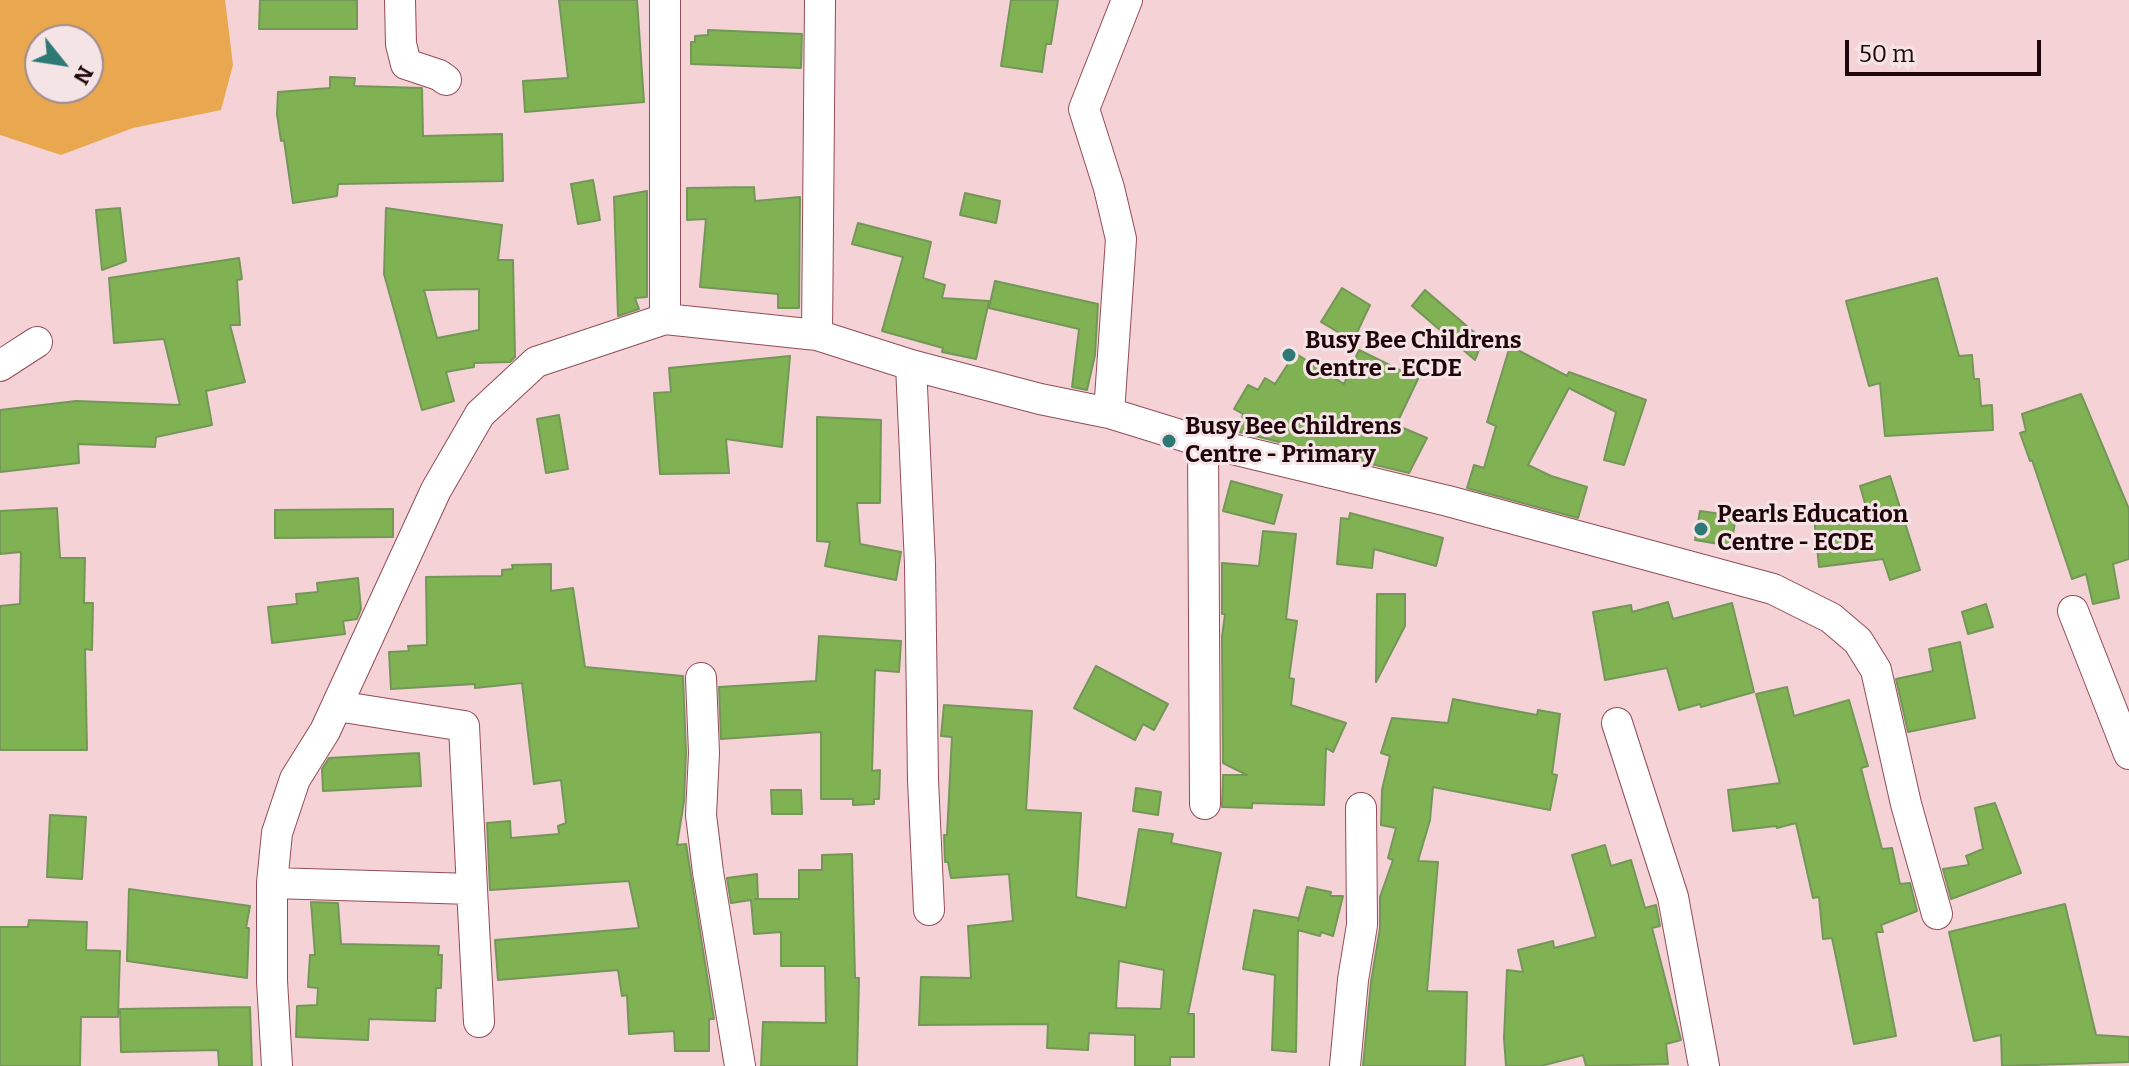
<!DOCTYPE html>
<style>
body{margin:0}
#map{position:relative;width:2129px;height:1066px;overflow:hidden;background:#f4d2d5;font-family:Bitter,serif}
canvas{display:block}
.north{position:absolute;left:24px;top:24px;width:80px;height:80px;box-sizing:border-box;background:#f5e4e6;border:2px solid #a08b8e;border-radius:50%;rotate:120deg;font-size:22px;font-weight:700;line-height:32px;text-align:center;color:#20060a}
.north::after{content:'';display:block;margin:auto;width:28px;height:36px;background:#2e7875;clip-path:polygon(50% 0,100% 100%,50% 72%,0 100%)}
.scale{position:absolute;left:1845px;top:40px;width:196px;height:36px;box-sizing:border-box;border:4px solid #20060a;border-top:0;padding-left:10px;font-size:24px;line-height:28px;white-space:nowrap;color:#20060a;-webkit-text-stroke:6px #f5e4e6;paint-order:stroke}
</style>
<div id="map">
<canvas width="2129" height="1066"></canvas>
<div class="north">N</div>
<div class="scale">50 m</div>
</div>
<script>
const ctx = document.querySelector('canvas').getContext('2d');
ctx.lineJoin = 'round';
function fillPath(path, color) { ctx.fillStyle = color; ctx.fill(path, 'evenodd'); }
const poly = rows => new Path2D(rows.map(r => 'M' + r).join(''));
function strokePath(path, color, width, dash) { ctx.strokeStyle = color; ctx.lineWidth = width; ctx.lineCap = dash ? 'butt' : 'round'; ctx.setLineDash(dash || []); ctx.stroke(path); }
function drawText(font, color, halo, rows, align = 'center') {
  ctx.font = font + ' Bitter,serif'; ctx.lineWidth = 6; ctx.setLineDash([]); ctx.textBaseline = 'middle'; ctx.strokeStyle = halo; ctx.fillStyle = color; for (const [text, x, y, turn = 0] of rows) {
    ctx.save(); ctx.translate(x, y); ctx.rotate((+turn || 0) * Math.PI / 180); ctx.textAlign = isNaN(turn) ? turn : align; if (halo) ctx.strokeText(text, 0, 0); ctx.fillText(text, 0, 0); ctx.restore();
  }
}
const green = poly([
 [0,0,225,0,233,65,221,110,133,128,61,155,0,135],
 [40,40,88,40,88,88,40,88]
]);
const building = poly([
 [260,0,357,0,357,29,259,29,260,0],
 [559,0,637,0,644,102,525,112,523,81,568,78,559,0],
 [1011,0,1058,0,1051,44,1046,44,1042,72,1001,66,1011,0],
 [708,30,802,34,801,68,691,64,691,42,695,42,695,36,708,35,708,30],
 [330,77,355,78,354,86,422,88,423,136,502,134,503,181,338,184,337,196,293,203,284,140,281,141,277,114,278,92,330,88,330,77],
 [593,180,600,220,578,224,571,184,593,180],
 [754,187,755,201,800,197,799,308,778,308,778,294,700,287,706,219,687,220,687,188,754,187],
 [647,191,647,297,635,298,639,309,618,316,614,197,647,191],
 [965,193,1000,201,996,223,960,215,965,193],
 [120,208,126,261,102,270,96,210,120,208],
 [386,208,502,225,498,260,513,260,515,357,510,362,474,363,474,367,446,372,454,401,422,410,384,274,386,208],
 [479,289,479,330,437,338,424,290,479,289],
 [858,223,931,242,923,278,945,285,942,298,989,301,976,359,942,352,943,348,882,331,903,257,852,244,858,223],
 [239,258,242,279,237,280,240,325,230,325,245,382,206,391,212,425,156,437,155,447,78,444,79,463,0,472,0,410,76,401,180,405,164,339,114,343,109,278,239,258],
 [1937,278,1959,356,1972,355,1974,379,1979,379,1981,406,1992,405,1993,430,1885,436,1880,383,1869,386,1846,301,1937,278],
 [995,281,1098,304,1095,355,1087,390,1072,387,1079,329,989,308,995,281],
 [1342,288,1370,305,1353,341,1321,322,1342,288],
 [1425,290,1483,340,1475,360,1412,306,1425,290],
 [1510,346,1567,376,1569,372,1646,400,1624,465,1604,460,1616,412,1569,388,1528,465,1551,476,1587,487,1578,518,1467,488,1474,465,1484,468,1496,426,1487,422,1510,346],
 [1359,350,1418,379,1396,425,1427,438,1409,473,1342,457,1321,446,1319,452,1239,432,1243,414,1234,409,1248,385,1258,390,1265,378,1275,384,1295,353,1344,384,1359,350],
 [790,356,782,447,726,439,729,473,660,474,654,393,671,392,669,368,790,356],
 [2081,394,2129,509,2129,559,2113,564,2119,598,2093,604,2086,574,2072,579,2032,460,2030,461,2020,433,2026,431,2022,414,2081,394],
 [559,415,568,469,546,473,537,419,559,415],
 [817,417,881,420,880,503,857,503,860,544,901,552,896,580,825,566,830,542,817,541,817,417],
 [1890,476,1920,570,1890,580,1883,559,1819,567,1814,516,1867,510,1860,486,1890,476],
 [1231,481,1282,495,1274,524,1223,511,1231,481],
 [57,508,60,558,85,558,84,603,93,603,92,650,85,649,87,750,0,750,0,606,20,604,21,552,0,554,0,511,57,508],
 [393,509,393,537,275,538,275,510,393,509],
 [1700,511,1736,516,1731,546,1695,540,1700,511],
 [1350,513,1443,538,1436,566,1374,549,1372,568,1337,564,1341,518,1349,519,1350,513],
 [1263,531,1296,534,1286,619,1297,621,1289,678,1294,679,1291,705,1346,723,1333,752,1326,748,1324,805,1252,803,1252,808,1222,807,1223,775,1247,775,1223,763,1222,637,1225,614,1222,614,1222,563,1259,566,1263,531],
 [551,564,551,591,573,588,585,667,683,676,686,753,684,801,677,845,686,844,714,1019,709,1019,709,1051,675,1051,674,1031,629,1034,627,995,622,996,618,970,498,980,495,940,639,928,629,881,490,890,487,823,510,821,511,838,559,834,558,826,566,823,561,780,534,784,522,683,475,688,475,684,391,689,389,652,409,651,408,646,427,645,426,577,502,576,502,570,513,569,512,565,551,564],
 [358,578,361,609,357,619,343,621,345,634,272,643,268,607,297,604,296,594,318,592,317,583,358,578],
 [1377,594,1405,594,1405,626,1376,682,1377,594],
 [1668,602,1673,619,1732,603,1754,692,1701,707,1700,704,1679,710,1667,668,1605,680,1593,612,1631,605,1632,612,1668,602],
 [1986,604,1993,627,1968,634,1962,612,1986,604],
 [819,636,901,641,899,672,875,670,872,771,880,770,879,799,874,799,874,804,853,805,853,799,821,799,821,732,721,739,719,687,816,681,819,636],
 [1960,642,1975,718,1908,732,1896,679,1933,671,1929,649,1960,642],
 [1096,666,1168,704,1154,730,1143,724,1135,740,1074,708,1096,666],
 [1787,687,1794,716,1849,700,1868,766,1861,768,1882,849,1892,848,1900,884,1910,883,1917,911,1881,925,1883,932,1876,932,1896,1036,1854,1044,1832,938,1823,939,1819,897,1813,898,1796,823,1777,828,1776,826,1733,831,1728,790,1780,783,1756,694,1787,687],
 [1453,699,1537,715,1538,710,1560,714,1552,774,1557,775,1550,810,1433,787,1430,820,1418,861,1438,862,1427,991,1467,992,1465,1066,1363,1066,1371,982,1380,928,1380,897,1393,860,1388,858,1396,828,1381,825,1382,790,1390,756,1381,753,1392,718,1448,723,1453,699],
 [944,705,1032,711,1026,810,1081,813,1076,897,1126,908,1139,829,1173,834,1171,843,1221,853,1188,1014,1194,1014,1194,1057,1170,1057,1170,1066,1135,1066,1135,1035,1089,1033,1088,1050,1047,1048,1048,1024,919,1025,921,977,971,978,968,926,1013,921,1009,874,951,878,948,862,945,862,944,835,947,835,952,737,941,736,944,705],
 [1119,961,1164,970,1161,1009,1116,1008,1119,961],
 [419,753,421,786,323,791,322,769,329,758,419,753],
 [1136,788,1161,792,1158,815,1133,811,1136,788],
 [771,790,801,790,802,814,772,814,771,790],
 [1995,803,2021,873,1951,899,1943,869,1969,865,1966,856,1983,849,1975,808,1995,803],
 [50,815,86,817,82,879,47,877,50,815],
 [1605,845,1611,866,1631,860,1645,908,1656,905,1660,926,1652,928,1681,1040,1666,1044,1668,1064,1586,1066,1583,1055,1541,1066,1506,1066,1504,1038,1507,970,1523,972,1518,950,1553,941,1554,948,1596,937,1572,855,1605,845],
 [852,854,855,978,859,978,857,1066,761,1066,763,1022,826,1023,825,966,781,966,781,932,754,934,751,900,731,903,727,878,757,874,758,899,755,899,799,899,799,870,822,870,822,855,852,854],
 [1307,887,1331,892,1330,896,1343,896,1333,936,1321,932,1320,936,1298,930,1296,1052,1272,1050,1275,975,1243,969,1254,910,1298,918,1298,921,1307,887],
 [129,889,250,906,246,928,249,928,247,978,127,961,129,889],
 [311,902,338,903,341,944,439,946,438,955,442,955,441,988,436,988,435,1021,369,1019,368,1040,296,1037,297,1006,317,1005,318,988,308,987,310,955,315,955,311,902],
 [2065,904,2096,1035,2129,1037,2129,1062,2002,1066,2001,1035,1974,1041,1949,932,2065,904],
 [29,920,87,922,86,950,120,951,118,1017,81,1017,80,1066,0,1066,0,927,28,927,29,920],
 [250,1007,252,1066,219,1066,218,1050,121,1052,120,1009,250,1007]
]);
const minor = poly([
 [400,0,401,44,406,64,439,75,446,80],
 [665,319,817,335,911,365,1040,399,1109,413,1203,442,1448,501,1773,589,1831,618,1858,641,1876,670,1906,804,1937,914],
 [817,335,820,0],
 [911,365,920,564,923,780,929,910],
 [0,366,37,342],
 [1109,413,1121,239,1109,188,1084,109,1127,0],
 [1203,442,1205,804],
 [2073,611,2129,754],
 [701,678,704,753,701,815,708,872,740,1066],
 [1617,723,1673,897,1704,1066],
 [272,883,472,889,464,726,337,706],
 [472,889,479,1022],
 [277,1066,272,981,272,883,277,833,295,779,325,731,436,490,480,414,536,362,665,319,665,0],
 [1345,1066,1353,980,1362,925,1361,808]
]);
const markers = [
 [1289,355,8,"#2e7875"],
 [1169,441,8,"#2e7875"],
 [1701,529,8,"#2e7875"]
];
const poiNames = [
 ["Busy Bee Childrens",1305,341],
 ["Centre - ECDE",1305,369],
 ["Busy Bee Childrens",1185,427],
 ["Centre - Primary",1185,455],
 ["Pearls Education",1717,515],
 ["Centre - ECDE",1717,543]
];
fillPath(green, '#e9a850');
fillPath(building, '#80b253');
strokePath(building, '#749658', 2);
strokePath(minor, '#934c57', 32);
strokePath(minor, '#fff', 30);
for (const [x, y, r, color] of markers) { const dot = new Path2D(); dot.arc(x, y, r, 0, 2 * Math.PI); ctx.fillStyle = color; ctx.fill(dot); strokePath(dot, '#f5e4e6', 3); }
drawText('bold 24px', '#20060a', '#f5e4e6', poiNames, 'left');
</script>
